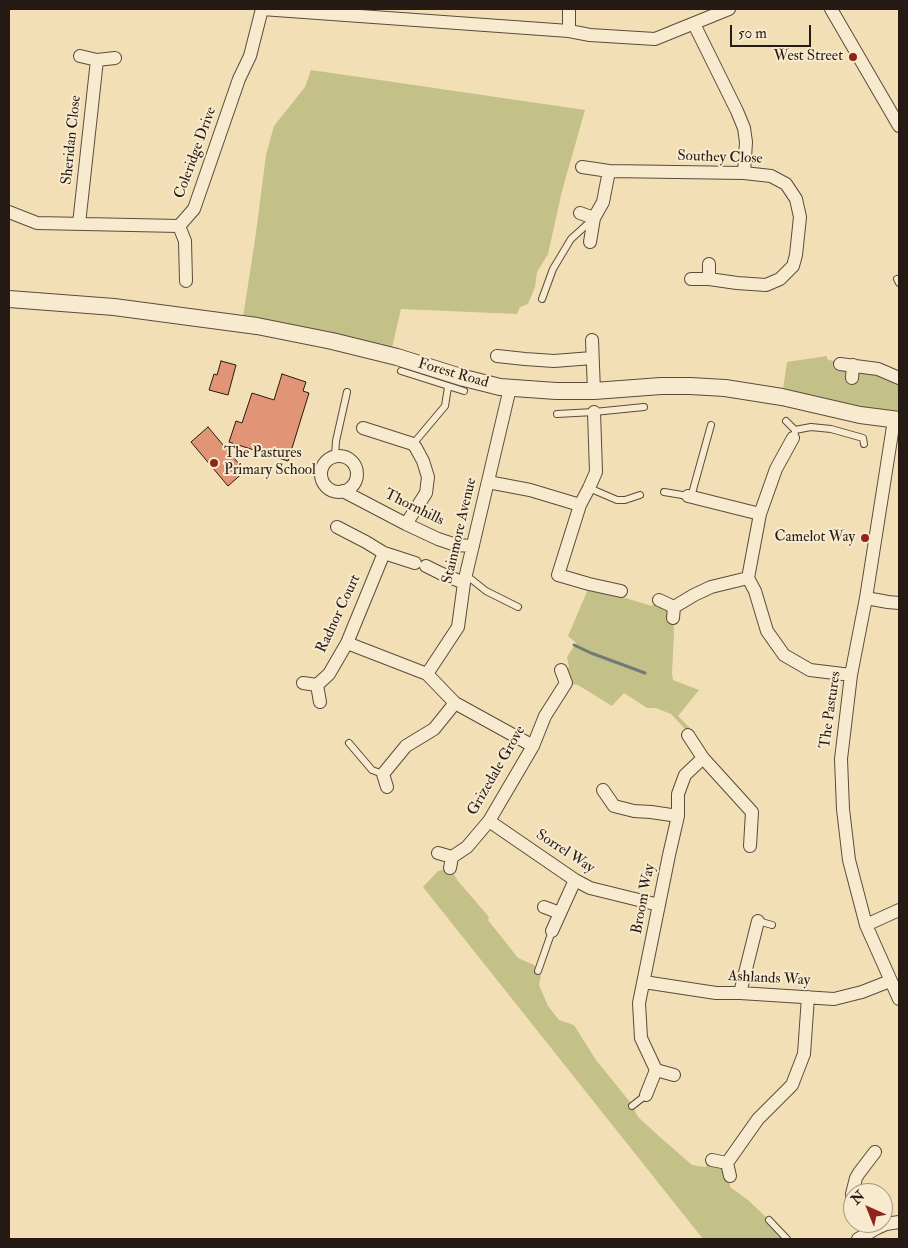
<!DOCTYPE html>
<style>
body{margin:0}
#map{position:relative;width:908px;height:1248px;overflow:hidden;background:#f3dfb5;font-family:"IM FELL Double Pica",serif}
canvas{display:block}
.frame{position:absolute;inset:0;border:10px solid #261b14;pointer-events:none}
.north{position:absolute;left:843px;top:1183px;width:50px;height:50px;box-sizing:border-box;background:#f7eacf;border:1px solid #a39784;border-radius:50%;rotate:316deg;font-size:14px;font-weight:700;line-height:20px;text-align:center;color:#261b14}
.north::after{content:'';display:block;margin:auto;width:18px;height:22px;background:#8f2418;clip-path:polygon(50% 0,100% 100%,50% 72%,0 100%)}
.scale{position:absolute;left:730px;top:25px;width:81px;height:22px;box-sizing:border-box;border:2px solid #261b14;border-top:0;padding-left:6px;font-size:15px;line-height:18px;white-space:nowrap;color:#261b14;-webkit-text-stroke:4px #f7eacf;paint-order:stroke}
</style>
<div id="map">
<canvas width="908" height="1248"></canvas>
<div class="frame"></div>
<div class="north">N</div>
<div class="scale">50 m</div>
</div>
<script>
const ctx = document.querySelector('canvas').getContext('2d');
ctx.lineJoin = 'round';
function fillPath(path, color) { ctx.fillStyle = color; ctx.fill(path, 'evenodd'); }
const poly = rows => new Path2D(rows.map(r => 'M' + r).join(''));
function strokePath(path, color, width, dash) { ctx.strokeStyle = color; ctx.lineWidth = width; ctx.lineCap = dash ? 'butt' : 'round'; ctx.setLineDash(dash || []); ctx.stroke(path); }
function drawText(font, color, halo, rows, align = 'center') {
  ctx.font = font + ' "IM FELL Double Pica",serif'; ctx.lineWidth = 4; ctx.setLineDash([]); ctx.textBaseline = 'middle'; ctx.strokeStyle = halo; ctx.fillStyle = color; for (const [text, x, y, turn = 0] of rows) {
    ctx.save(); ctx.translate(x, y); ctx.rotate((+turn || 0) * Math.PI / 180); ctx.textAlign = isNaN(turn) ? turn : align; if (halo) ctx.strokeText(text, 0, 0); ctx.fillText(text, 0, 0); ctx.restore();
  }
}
const green = poly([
 [311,70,585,110,562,191,548,254,537,272,535,287,528,304,520,307,517,314,401,309,390,356,243,317,255,240,266,155,274,126,305,87],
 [827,356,827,359,841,364,899,378,899,420,782,397,787,362],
 [588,589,621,591,622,597,652,606,659,600,673,618,674,634,672,673,673,680,699,690,678,716,690,728,687,731,671,714,656,708,647,708,624,693,612,706,578,685,566,683,561,670,569,667,567,657,576,643,568,636],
 [450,868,458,881,489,917,488,920,518,958,534,965,541,975,539,985,548,1006,559,1020,574,1025,596,1060,630,1102,638,1117,661,1138,692,1165,705,1167,712,1160,727,1163,730,1176,730,1187,748,1200,769,1220,787,1239,703,1239,423,887,438,871]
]);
const stream = poly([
 [574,645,591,653,645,673]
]);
const building = poly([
 [221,361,236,365,228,395,209,390,214,374,217,375,221,361],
 [282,374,306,382,303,391,309,393,288,461,229,442,236,421,242,423,252,393,274,400,282,374],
 [208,427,245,471,228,486,191,442,208,427]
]);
const service = poly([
 [897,279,899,283],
 [542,299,553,269,571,239,593,219],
 [401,371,464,391],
 [557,414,594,412,644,407],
 [786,421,795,430,795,432],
 [795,430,811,427,831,429,863,438,864,444],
 [413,444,445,406,448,387],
 [335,456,336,441,347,392],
 [589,488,617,500,625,500,640,495],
 [664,492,688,496],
 [691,497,711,425],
 [466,575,486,591,518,607],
 [349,743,372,770,383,774],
 [758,921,772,925],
 [538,971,552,931],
 [632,1106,646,1095],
 [769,1220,787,1239]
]);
const minor = poly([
 [262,9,569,31,590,35,655,39,729,9],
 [569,9,569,31],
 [831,9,899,126],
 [694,24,737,111,744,128,746,142,744,173],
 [80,56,97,60,115,58],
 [582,167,609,171],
 [9,212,37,223,179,226,194,209,239,79,250,56,262,9],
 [580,213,594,218],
 [79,224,97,60],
 [179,226,185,241,186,281],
 [590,242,594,218,603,202,609,171,744,173,771,176,786,184,796,199,800,217,796,255,793,266,780,279,766,285,737,283,709,279,691,279],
 [709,264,709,279],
 [592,340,594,391],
 [497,356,525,359,554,361,592,358],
 [840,364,878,369,899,378],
 [852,378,853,365],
 [894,420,866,598,851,675,841,759,843,809,849,860,866,925,899,999],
 [363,428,413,444,416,448,423,461,428,477,426,493,406,524],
 [793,438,776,469,760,514,748,578,755,591,767,631,784,655,810,670,851,675],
 '321 474a18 18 0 1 1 36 0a18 18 0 1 1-36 0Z',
 [488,482,530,490,580,505,589,488,596,472,594,412],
 [343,491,406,524,438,539,456,545,473,546],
 [688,496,760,514],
 [580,505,558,575,589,584,621,591],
 [337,527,366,542,384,553,415,563],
 [426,566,440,573,464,583],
 [866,598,888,602,899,603],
 [659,600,674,607],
 [673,618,674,607,694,595,711,587,748,578],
 [347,643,427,674,455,703,533,746],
 [561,670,566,683],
 [427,674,458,627,464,583,510,388],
 [303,683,317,685],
 [317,685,329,674,347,643,384,553],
 [317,685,320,702],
 [688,735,703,758],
 [387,787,383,774,406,746,434,729,455,703],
 [603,790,614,806,634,811,651,812,678,816],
 [489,821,575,880,590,888,659,905],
 [438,853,452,857],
 [450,868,452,857,467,847,489,821,533,746,545,716,566,683],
 [544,907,560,913],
 [866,925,899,910],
 [552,931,575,880],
 [644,982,716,993,740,993,834,999,862,992,890,981],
 [740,993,758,921],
 [656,1070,674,1075],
 [646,1095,656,1070,641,1038,639,1003,669,855,678,816,678,794,685,775,703,758,752,812,750,846],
 [712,1160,727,1163],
 [727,1163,758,1119,792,1085,804,1054,808,997],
 [727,1163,730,1176],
 [853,1204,852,1194,856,1178,859,1173,875,1152],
 [858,1239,877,1228,886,1224,899,1222]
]);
const tertiary = poly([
 [9,299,114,307,257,326,332,341,397,357,464,378,500,387,556,391,594,391,661,386,690,386,725,388,782,397,860,415,899,420]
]);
const markers = [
 [853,57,5,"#8f2418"],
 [214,463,5,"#8f2418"],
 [865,538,5,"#8f2418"]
];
const poiNames = [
 ["West Street",843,57],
 ["The Pastures",224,454,"left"],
 ["Primary School",224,471,"left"],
 ["Camelot Way",855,538]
];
const streetNames = [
 ["Sheridan Close",72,140,-84],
 ["Coleridge Drive",196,153,-70],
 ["Southey Close",720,158,2],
 ["Forest Road",453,374,16],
 ["Thornhills",414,508,26],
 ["Stainmore Avenue",460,531,-77],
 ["Radnor Court",339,614,-65],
 ["The Pastures",831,710,-82],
 ["Grizedale Grove",497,771,-60],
 ["Sorrel Way",565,852,33],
 ["Broom Way",644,899,-79],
 ["Ashlands Way",769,979,3]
];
fillPath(green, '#c3c088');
strokePath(stream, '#707a78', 3);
fillPath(building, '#e19576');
strokePath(building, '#261b14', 1);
strokePath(service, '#594c3c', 8);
strokePath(minor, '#594c3c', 14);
strokePath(tertiary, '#594c3c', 18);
strokePath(service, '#f7eacf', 6);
strokePath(minor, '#f7eacf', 12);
strokePath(tertiary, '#f7eacf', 16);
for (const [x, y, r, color] of markers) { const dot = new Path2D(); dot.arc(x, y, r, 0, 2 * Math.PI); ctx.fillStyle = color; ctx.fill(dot); strokePath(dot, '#f7eacf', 2); }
drawText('15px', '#261b14', '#f7eacf', poiNames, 'right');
drawText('15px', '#261b14', '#f7eacf', streetNames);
</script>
